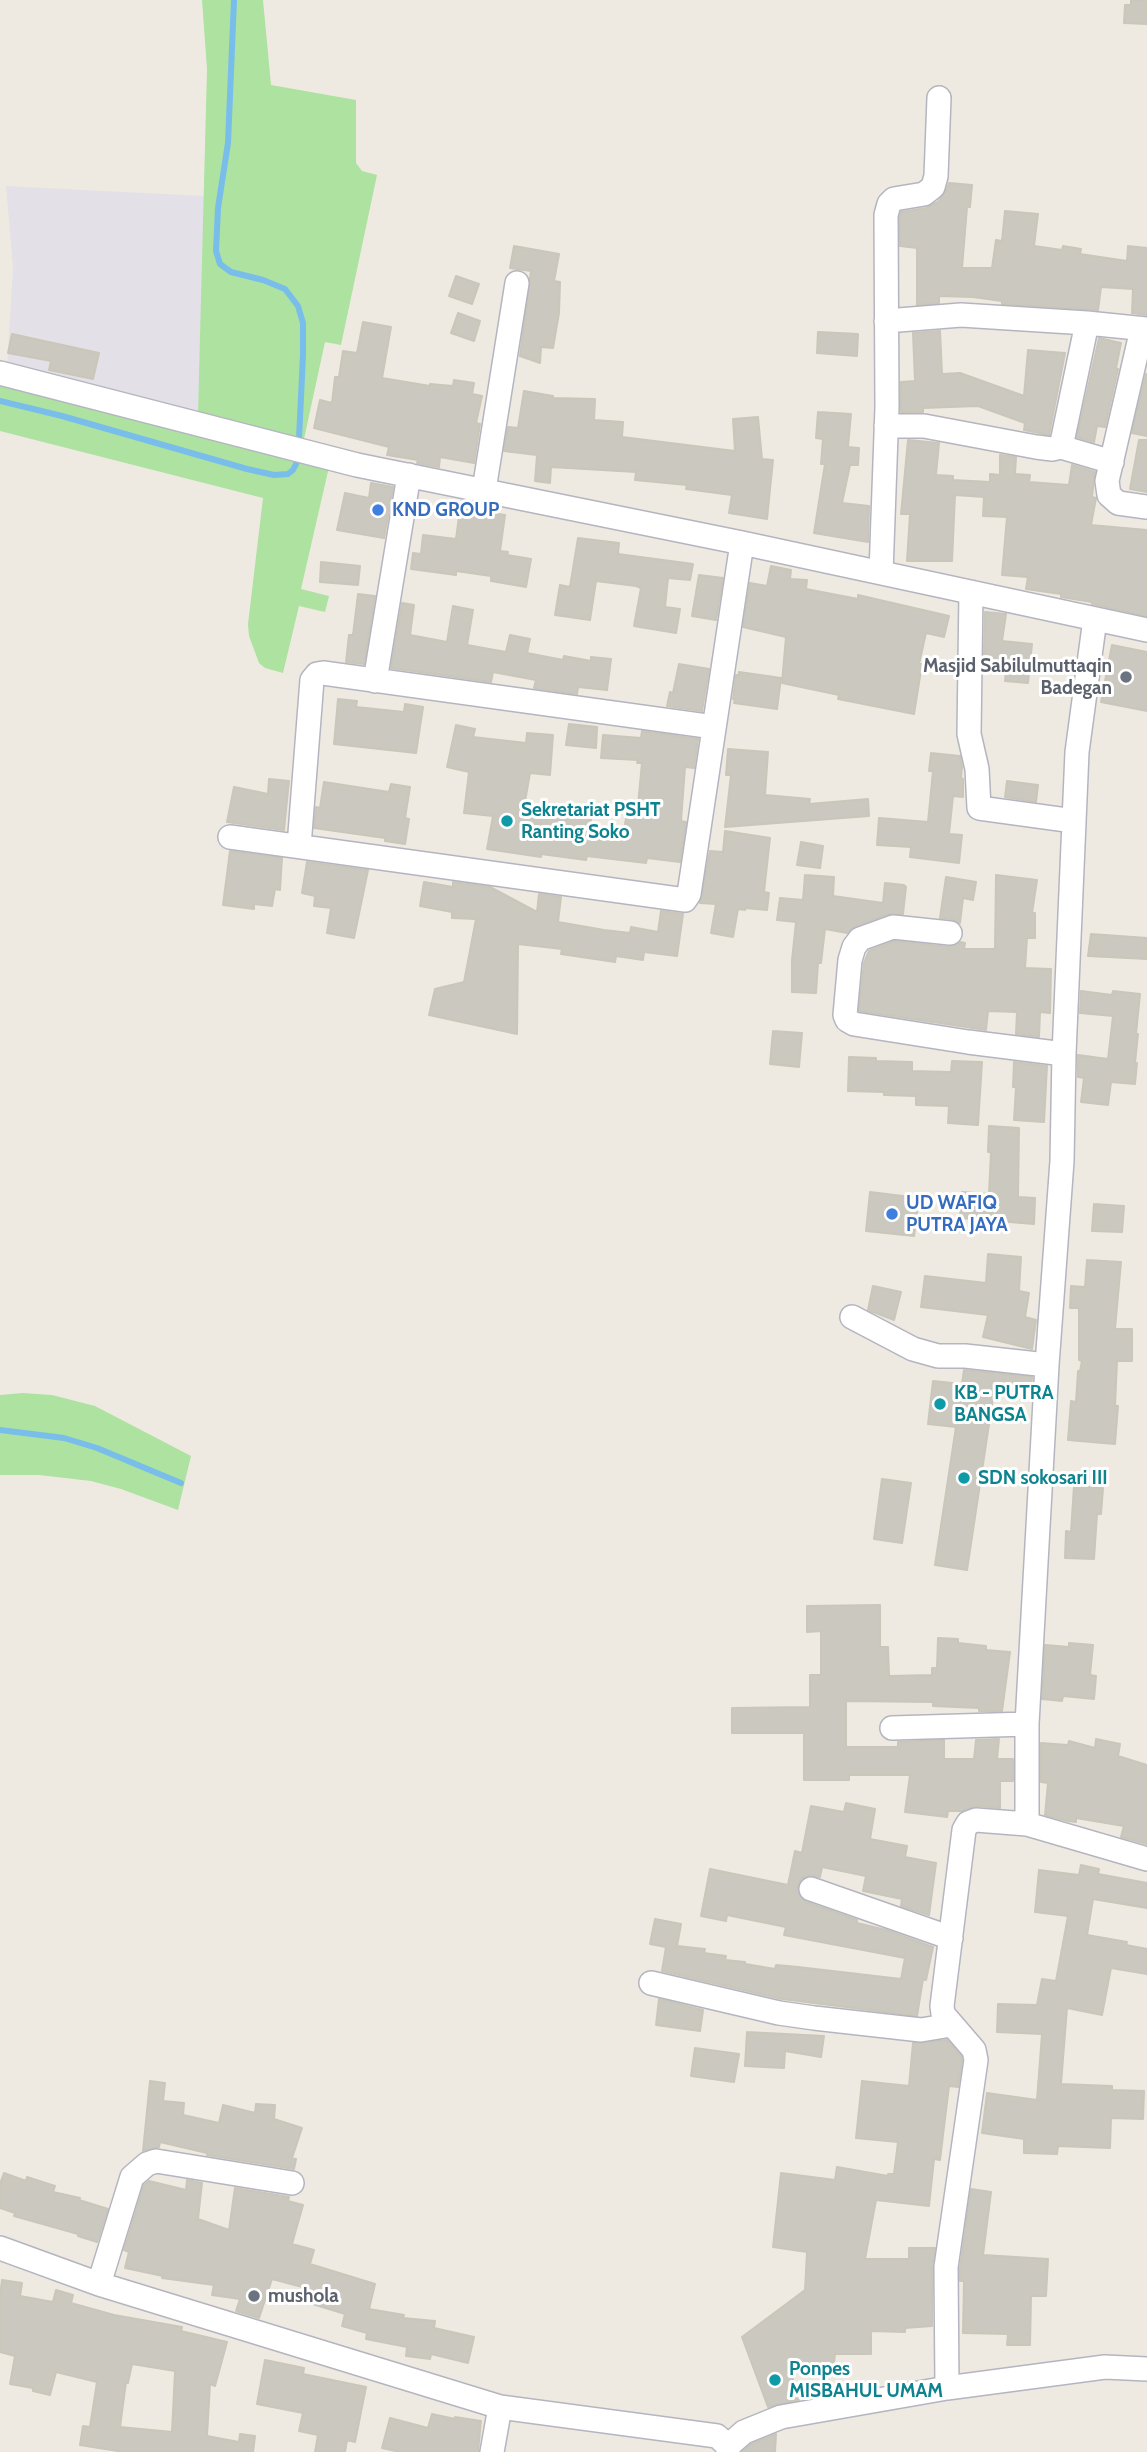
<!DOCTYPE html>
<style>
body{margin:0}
canvas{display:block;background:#eeeae1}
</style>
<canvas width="1147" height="2452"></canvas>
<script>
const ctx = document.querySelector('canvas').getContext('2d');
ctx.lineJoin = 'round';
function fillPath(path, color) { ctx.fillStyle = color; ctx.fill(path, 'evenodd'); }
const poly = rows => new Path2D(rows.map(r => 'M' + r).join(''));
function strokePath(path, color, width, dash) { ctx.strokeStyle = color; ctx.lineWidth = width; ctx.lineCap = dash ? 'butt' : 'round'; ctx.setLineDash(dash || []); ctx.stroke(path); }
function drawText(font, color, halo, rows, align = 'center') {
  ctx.font = font + ' Cabin,sans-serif'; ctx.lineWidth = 6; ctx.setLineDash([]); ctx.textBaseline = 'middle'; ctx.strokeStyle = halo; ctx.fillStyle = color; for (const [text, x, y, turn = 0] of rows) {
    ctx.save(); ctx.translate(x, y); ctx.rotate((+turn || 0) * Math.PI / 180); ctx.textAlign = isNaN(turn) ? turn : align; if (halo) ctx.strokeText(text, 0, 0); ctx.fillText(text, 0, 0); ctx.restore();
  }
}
const industrial = poly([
 [6,186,205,196,198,413,7,367,13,267]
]);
const green = poly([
 [202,0,263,0,271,85,356,100,356,163,362,171,377,175,341,345,325,342,304,439,198,413,207,69],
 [0,383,329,467,301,589,329,596,325,612,299,606,283,673,265,668,259,663,249,636,248,624,263,498,0,431],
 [23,1393,52,1395,95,1406,191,1456,178,1510,121,1489,91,1481,39,1475,0,1475,0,1395]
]);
const stream = poly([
 [0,401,62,416,247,469,274,475,288,474,293,470,298,460,303,355,303,323,298,306,285,289,263,280,231,272,220,264,216,251,218,208,228,143,234,0],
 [0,1430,64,1438,97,1448,181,1483]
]);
const building = poly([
 [1131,0,1147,0,1147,24,1124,23,1125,5,1131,5,1131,0],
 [949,183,972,185,970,207,967,207,962,268,992,268,996,240,1002,241,1005,211,1038,214,1034,246,1062,250,1063,246,1081,249,1080,254,1127,261,1128,246,1147,248,1147,315,1132,313,1133,289,1101,287,1098,310,1002,304,1002,301,973,297,939,296,939,303,917,305,917,248,900,246,900,216,901,212,926,208,938,202,946,191,949,183],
 [514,246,559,254,554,281,560,282,559,313,553,348,541,347,540,363,520,356,531,271,510,268,514,246],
 [456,276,479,284,472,304,449,296,456,276],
 [458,313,480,321,474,341,451,333,458,313],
 [363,322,391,327,382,378,430,386,430,384,453,386,454,380,474,383,472,394,482,396,476,423,480,424,474,463,440,457,439,467,417,463,418,460,387,455,389,447,314,428,320,400,332,403,335,377,339,377,343,351,357,353,363,322],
 [940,331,942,374,960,373,1024,396,1028,350,1065,353,1049,435,1024,430,1025,423,978,406,923,408,923,412,901,412,901,382,915,381,913,333,940,331],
 [818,332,858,334,857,356,817,353,818,332],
 [12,334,99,353,93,379,49,370,51,361,8,353,12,334],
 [1099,338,1121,343,1116,368,1118,369,1105,427,1097,426,1094,442,1077,437,1099,338],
 [1146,374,1147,374,1147,436,1132,433,1146,374],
 [524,391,553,396,553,398,595,399,594,420,623,422,622,437,735,451,733,419,758,417,762,459,773,460,767,519,729,513,732,495,686,489,687,485,635,480,636,472,551,467,550,483,535,481,537,455,504,451,508,427,518,428,524,391],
 [818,412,851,414,848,447,859,448,858,465,850,465,842,503,869,506,868,542,814,533,825,464,821,464,823,439,816,438,818,412],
 [908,440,939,443,936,475,953,476,953,480,990,482,990,474,1000,475,1000,455,1016,457,1015,474,1030,475,1029,482,1069,485,1072,465,1095,472,1092,497,1096,498,1091,525,1147,530,1147,616,1092,604,1092,602,1061,597,1061,594,1026,589,1028,577,1002,575,1007,517,983,516,984,497,955,495,952,561,907,561,910,514,901,514,908,440],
 [1139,440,1147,440,1147,492,1130,489,1139,440],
 [371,483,393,487,384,538,337,530,345,493,369,498,371,483],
 [460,509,505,515,500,551,508,552,507,555,531,559,526,587,491,581,491,576,456,571,456,575,411,569,413,553,421,554,423,535,456,539,460,509],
 [578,538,619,543,618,554,693,564,690,580,668,578,665,607,680,609,676,633,634,626,641,588,636,586,596,581,590,620,555,615,560,585,570,587,578,538],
 [321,562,360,566,358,585,320,582,321,562],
 [771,566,791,570,790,579,807,580,806,589,858,599,858,595,949,616,944,637,926,633,919,664,922,664,914,714,838,699,839,695,782,683,786,637,743,627,750,583,767,586,771,566],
 [699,575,723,578,716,620,692,616,699,575],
 [358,594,375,596,364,664,346,662,349,635,353,635,358,594],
 [402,603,414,605,410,635,447,642,453,606,473,610,467,645,506,652,510,635,530,639,527,653,563,660,564,656,591,661,591,657,611,659,607,690,578,687,577,694,534,688,536,680,493,672,491,682,391,668,402,603],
 [985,612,1006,614,1002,641,1032,644,1028,683,1005,681,1007,661,984,658,985,612],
 [1112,645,1147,652,1147,711,1101,702,1112,645],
 [679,664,709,669,702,711,667,706,670,692,673,693,679,664],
 [739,672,781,678,777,709,734,703,735,699,733,699,736,675,739,675,739,672],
 [338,699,357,701,356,707,404,712,405,704,423,707,416,753,334,744,338,699],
 [569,724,597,727,596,748,566,745,569,724],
 [456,725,475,729,473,737,526,743,527,733,553,735,550,775,530,773,524,807,592,813,590,826,624,830,627,813,637,815,642,763,637,763,638,760,601,758,603,735,641,738,642,731,698,739,694,768,685,767,681,821,686,822,680,862,647,858,646,863,587,856,586,860,541,854,541,857,487,849,493,816,464,813,469,772,447,767,456,725],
 [728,749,768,752,765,795,810,799,809,804,868,799,869,816,725,827,731,775,726,775,728,749],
 [931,753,960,756,962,767,961,778,963,779,963,797,953,796,949,834,962,835,959,863,910,857,911,847,877,845,879,818,928,822,933,771,929,771,931,753],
 [269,779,289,781,284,830,227,822,234,787,268,794,269,779],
 [1007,781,1038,785,1036,802,1005,797,1007,781],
 [324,782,389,792,391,784,410,787,405,818,409,819,405,844,385,841,385,838,314,828,316,807,320,808,324,782],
 [725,831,770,838,764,892,769,893,767,910,745,908,745,910,738,909,733,937,711,933,716,904,700,903,710,851,723,852,725,831],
 [801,842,823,846,820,868,797,865,801,842],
 [230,851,282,858,280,890,275,889,272,906,254,904,254,909,223,905,230,851],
 [307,862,368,870,354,938,327,933,331,908,314,906,315,896,302,893,307,862],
 [805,875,834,877,833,896,883,903,885,883,904,885,906,887,903,914,888,914,855,926,847,933,825,929,821,963,818,963,816,993,792,992,792,960,796,922,777,920,780,898,803,900,805,875],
 [996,875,1037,880,1032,913,1035,913,1035,938,1027,938,1025,968,1051,969,1050,1013,1040,1012,1039,1037,1016,1034,1017,1012,988,1011,986,1030,859,1011,864,963,869,951,895,941,949,947,960,942,965,943,964,949,995,949,996,875],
 [946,877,976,882,973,900,963,898,960,923,952,919,940,918,946,877],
 [424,882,453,887,453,882,490,887,537,912,539,894,561,897,558,922,604,930,630,933,631,927,658,932,661,911,683,914,677,956,644,952,643,960,616,956,615,962,561,954,562,949,518,944,517,1034,429,1015,435,989,464,982,476,919,452,918,452,912,420,906,424,882],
 [1091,934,1147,938,1147,959,1088,956,1091,934],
 [1081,991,1112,995,1113,991,1140,994,1136,1034,1138,1034,1135,1063,1137,1063,1135,1084,1111,1082,1108,1105,1081,1102,1084,1078,1078,1077,1078,1055,1108,1059,1113,1016,1080,1013,1081,991],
 [773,1031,802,1033,799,1067,770,1064,773,1031],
 [849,1057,876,1058,876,1061,912,1062,912,1071,951,1072,952,1061,982,1062,978,1125,948,1123,949,1106,916,1105,916,1096,884,1095,884,1092,848,1091,849,1057],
 [1014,1062,1047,1066,1044,1122,1014,1120,1016,1087,1013,1087,1014,1062],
 [989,1126,1019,1128,1018,1197,1035,1198,1034,1224,960,1218,962,1192,989,1194,991,1152,988,1152,989,1126],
 [870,1192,919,1198,914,1236,866,1231,870,1192],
 [1094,1204,1124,1206,1122,1232,1092,1231,1094,1204],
 [988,1254,1021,1257,1019,1291,1029,1293,1025,1317,1036,1320,1032,1349,983,1337,988,1315,921,1307,925,1276,986,1283,988,1254],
 [1087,1260,1121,1262,1115,1329,1132,1329,1132,1361,1117,1361,1115,1406,1118,1406,1115,1444,1068,1440,1071,1401,1076,1402,1078,1371,1080,1371,1082,1361,1079,1360,1079,1308,1070,1308,1071,1286,1085,1287,1087,1260],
 [873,1286,901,1292,894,1320,868,1310,873,1286],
 [964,1370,1032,1377,1031,1391,994,1391,967,1570,935,1565,956,1427,928,1424,933,1381,962,1384,964,1370],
 [882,1479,911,1483,902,1543,874,1539,882,1479],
 [1074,1486,1103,1488,1101,1514,1097,1514,1094,1559,1065,1558,1066,1531,1071,1532,1074,1486],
 [880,1605,880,1647,888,1647,889,1676,932,1675,932,1668,937,1668,938,1638,958,1639,958,1643,986,1646,986,1650,1010,1652,1002,1711,979,1711,979,1708,933,1706,933,1702,846,1701,846,1747,898,1747,898,1742,944,1740,944,1759,974,1759,976,1740,999,1739,997,1759,1013,1759,1013,1781,1000,1781,1000,1808,977,1806,962,1811,948,1811,947,1817,905,1812,910,1775,849,1775,849,1780,804,1780,804,1733,732,1733,732,1708,810,1707,810,1675,821,1675,821,1631,807,1632,807,1606,880,1605],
 [1069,1643,1093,1645,1090,1675,1096,1676,1094,1699,1063,1696,1062,1701,1042,1699,1045,1645,1069,1647,1069,1643],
 [1096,1739,1120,1744,1118,1756,1147,1765,1147,1844,1121,1837,1124,1826,1076,1818,1076,1822,1068,1821,1045,1815,1048,1783,1041,1782,1041,1743,1068,1745,1069,1741,1095,1748,1096,1739],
 [846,1803,875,1809,870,1839,907,1846,905,1857,936,1863,929,1915,901,1906,902,1899,863,1891,866,1876,822,1867,820,1877,809,1875,801,1879,798,1885,797,1892,806,1902,857,1920,857,1923,886,1930,933,1947,926,1980,923,1979,917,2016,782,1999,662,1971,666,1947,650,1944,655,1919,681,1924,677,1946,705,1949,704,1953,726,1956,725,1960,745,1962,745,1964,775,1969,776,1965,798,1967,901,1979,905,1958,784,1935,786,1927,727,1915,726,1921,701,1916,710,1869,788,1885,795,1851,802,1853,811,1806,844,1812,846,1803],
 [1081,1865,1099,1869,1098,1874,1147,1883,1147,1908,1093,1899,1087,1935,1127,1942,1126,1945,1147,1949,1147,1974,1111,1968,1102,2015,1067,2008,1061,2084,1112,2086,1112,2090,1144,2091,1143,2119,1111,2118,1110,2148,1058,2146,1057,2154,1024,2153,1024,2139,982,2133,987,2093,1037,2100,1042,2034,997,2032,998,2004,1037,2005,1042,1979,1056,1981,1068,1916,1035,1912,1039,1870,1079,1875,1081,1865],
 [659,1999,703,2010,700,2031,656,2025,659,1999],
 [747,2032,824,2036,821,2057,785,2051,784,2068,745,2066,747,2032],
 [947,2040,961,2056,962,2061,958,2087,949,2086,940,2160,934,2159,929,2206,876,2200,865,2259,909,2259,909,2248,935,2248,932,2267,932,2326,905,2328,905,2332,871,2331,871,2354,835,2354,833,2372,790,2369,799,2400,768,2407,742,2337,805,2290,807,2252,773,2247,781,2173,835,2180,837,2167,888,2176,888,2174,894,2174,898,2142,856,2138,862,2081,909,2086,913,2043,947,2040],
 [695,2048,739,2054,734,2082,691,2076,695,2048],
 [150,2081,165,2083,163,2101,184,2103,183,2115,219,2123,223,2105,255,2113,256,2104,275,2105,274,2119,302,2128,292,2158,296,2159,294,2169,207,2155,207,2153,160,2142,159,2147,143,2151,150,2081],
 [4,2173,26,2181,27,2177,55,2186,53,2192,80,2198,79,2200,108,2209,97,2242,78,2236,78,2234,14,2216,15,2213,0,2208,0,2184,4,2173],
 [187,2180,202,2183,198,2219,229,2230,235,2188,289,2197,288,2201,303,2205,292,2244,314,2250,310,2264,375,2284,369,2309,404,2315,403,2318,435,2321,434,2328,474,2337,468,2363,431,2354,430,2359,406,2356,407,2347,366,2339,367,2333,342,2326,345,2314,306,2302,310,2289,272,2279,259,2318,236,2311,240,2299,212,2295,214,2285,162,2278,163,2276,125,2268,129,2252,124,2250,144,2185,149,2181,186,2190,187,2180],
 [971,2189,991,2192,983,2255,1048,2259,1046,2296,1031,2296,1030,2345,1007,2345,1008,2334,963,2333,964,2281,960,2281,960,2268,971,2189],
 [2,2280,22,2283,20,2296,53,2302,56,2290,73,2295,71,2303,114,2315,182,2327,181,2331,227,2342,215,2386,210,2384,207,2436,239,2442,240,2434,255,2436,253,2452,124,2452,80,2445,83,2426,90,2427,97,2382,56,2372,50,2395,33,2391,33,2388,10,2384,15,2356,0,2352,0,2296,2,2280],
 [132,2364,175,2371,172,2432,120,2427,126,2382,128,2383,132,2364],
 [265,2360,304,2368,303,2374,366,2387,355,2442,347,2440,345,2452,315,2452,318,2435,299,2431,303,2413,257,2404,265,2360],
 [432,2414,455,2419,455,2417,481,2421,478,2452,400,2452,382,2448,390,2418,428,2428,432,2414],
 [776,2434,775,2452,742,2452,751,2444,776,2434]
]);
const minor = poly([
 [886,321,961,315,1087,323],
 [1142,329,1107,481,1109,495,1118,503,1147,507],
 [0,373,357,465,742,543,1147,630],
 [886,426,924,426,1036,447,1052,449,1061,447,1087,323,1147,329],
 [1061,447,1112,462],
 [484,490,517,283],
 [881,573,887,407,886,215,889,204,894,199,924,194,933,187,936,176,939,98],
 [971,592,969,734,977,769,979,808,1074,821],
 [375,681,409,475],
 [230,837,685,900,689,894,742,543],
 [299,846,312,680,317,674,323,673,714,727],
 [950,933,893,927,860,939,854,947,850,960,845,1015,847,1020,854,1024,968,1042,1064,1054],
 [852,1317,913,1349,938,1356,965,1356,1047,1365],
 [892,1728,1027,1724],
 [1027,1824,1027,1724,1047,1365,1062,1161,1064,1054,1077,752,1095,619],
 [811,1889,951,1938],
 [651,1983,779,2013,814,2018,921,2030,951,2025],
 [0,2248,99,2284,500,2407,717,2436,728,2446,728,2452],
 [99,2284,132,2177,147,2164,156,2161,292,2183],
 [947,2388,946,2267,976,2060,974,2050,943,2014,942,2006,964,1830,968,1823,976,1820,1027,1824,1147,1859],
 [728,2446,744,2432,781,2417,947,2388,1105,2367,1147,2369],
 [492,2452,500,2407]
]);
const markers = [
 [378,510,7,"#3f7fe0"],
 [1126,677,7,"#6b7280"],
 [507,821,7,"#0f9aa8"],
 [892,1214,7,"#3f7fe0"],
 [940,1404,7,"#0f9aa8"],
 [964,1478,7,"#0f9aa8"],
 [254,2296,7,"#6b7280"],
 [775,2380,7,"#0f9aa8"]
];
const shopNames = [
 ["KND GROUP",392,510],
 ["UD WAFIQ",906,1203],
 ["PUTRA JAYA",906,1225]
];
const worshipNames = [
 ["Masjid Sabilulmuttaqin",1112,666],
 ["Badegan",1112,688],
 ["mushola",268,2296,"left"]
];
const cultureNames = [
 ["Sekretariat PSHT",521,810],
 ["Ranting Soko",521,832],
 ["KB - PUTRA",954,1393],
 ["BANGSA",954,1415],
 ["SDN sokosari III",978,1478],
 ["Ponpes",789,2369],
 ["MISBAHUL UMAM",789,2391]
];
fillPath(industrial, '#e3e1e7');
fillPath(green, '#ade2a0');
strokePath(stream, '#79bdeb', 6);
fillPath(building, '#cac8bf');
strokePath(building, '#cac6ba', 2);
strokePath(minor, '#b4b5c0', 26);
strokePath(minor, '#fff', 23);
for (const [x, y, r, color] of markers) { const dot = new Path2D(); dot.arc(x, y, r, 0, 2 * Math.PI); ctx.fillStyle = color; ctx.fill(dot); strokePath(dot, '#fff', 2.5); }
drawText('bold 19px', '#366cbe', '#fff', shopNames, 'left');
drawText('bold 19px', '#5b616d', '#fff', worshipNames, 'right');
drawText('bold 19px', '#0d838f', '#fff', cultureNames, 'left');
</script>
